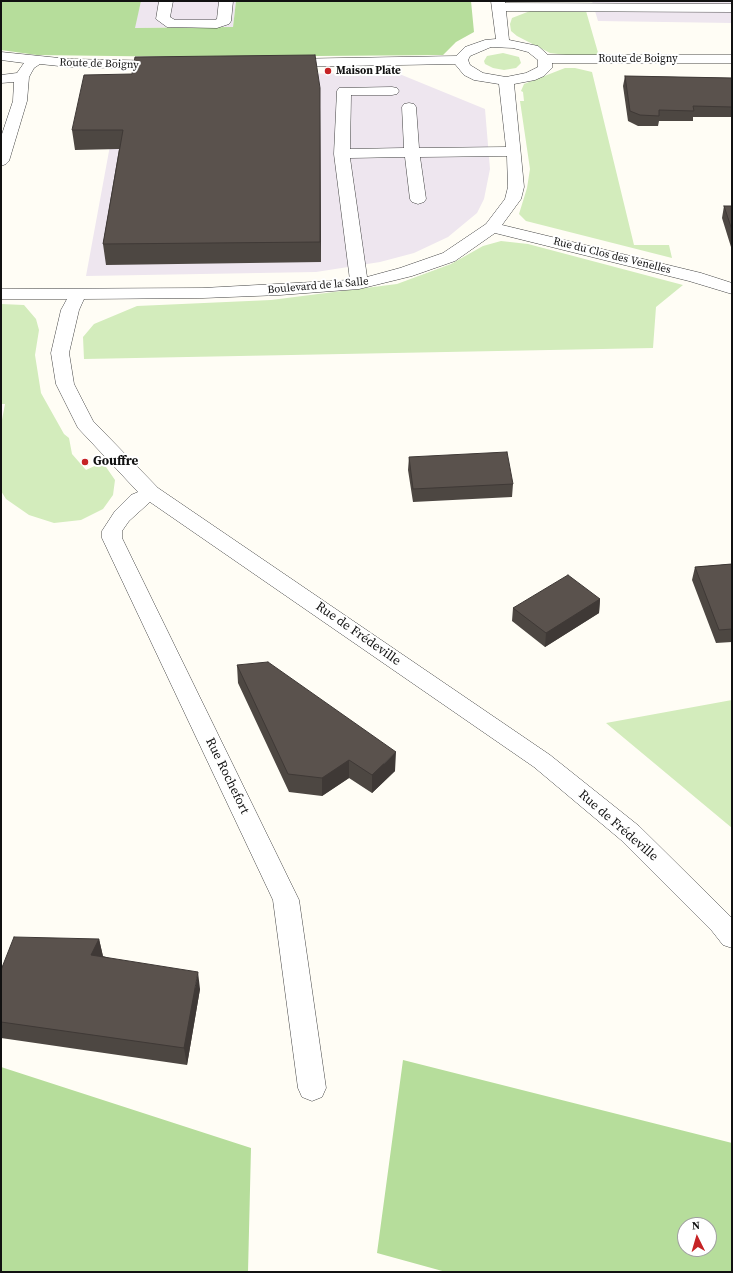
<!DOCTYPE html>
<meta charset="utf-8">
<style>
body{margin:0}
#map{position:relative;width:733px;height:1273px;overflow:hidden;background:#fffdf5;font-family:"Source Serif 4",serif}
canvas{display:block}
.frame{position:absolute;inset:0;border:2px solid #111;pointer-events:none}
.north{position:absolute;left:677px;top:1217px;width:40px;height:40px;box-sizing:border-box;background:#fff;border:1px solid #a0a0a0;border-radius:50%;rotate:355deg;font-size:11px;font-weight:700;line-height:16px;text-align:center;color:#111}
.north::after{content:'';display:block;margin:auto;width:14px;height:18px;background:#c62325;clip-path:polygon(50% 0,100% 100%,50% 72%,0 100%)}
</style>
<div id="map">
<canvas width="733" height="1273"></canvas>
<div class="frame"></div>
<div class="north">N</div>
</div>
<script>
const ctx = document.querySelector('canvas').getContext('2d');
ctx.lineJoin = 'round';
function fillPath(path, color) { ctx.fillStyle = color; ctx.fill(path, 'evenodd'); }
const poly = rows => new Path2D(rows.map(r => 'M' + r).join(''));
function strokePath(path, color, width, dash) { ctx.strokeStyle = color; ctx.lineWidth = width; ctx.lineCap = dash ? 'butt' : 'round'; ctx.setLineDash(dash || []); ctx.stroke(path); }
function drawText(font, color, halo, rows, align = 'center') {
  ctx.font = font + ' "Source Serif 4",serif'; ctx.lineWidth = 4; ctx.setLineDash([]); ctx.textBaseline = 'middle'; ctx.strokeStyle = halo; ctx.fillStyle = color; for (const [text, x, y, turn = 0] of rows) {
    ctx.save(); ctx.translate(x, y); ctx.rotate((+turn || 0) * Math.PI / 180); ctx.textAlign = isNaN(turn) ? turn : align; if (halo) ctx.strokeText(text, 0, 0); ctx.fillText(text, 0, 0); ctx.restore();
  }
}
const industrial = poly([
 [141,1,236,1,233,27,134,28],
 [592,1,732,1,732,23,598,21],
 [397,73,485,109,490,169,484,199,477,213,448,237,414,253,380,262,316,272,86,276,123,75]
]);
const green = poly([
 [530,11,586,11,599,56,574,56,550,53,517,36,511,31,510,24,512,18],
 [503,53,519,57,521,63,516,68,504,70,493,68,485,64,484,61,487,56],
 [565,68,575,68,592,72,634,245,669,245,672,258,526,221,519,214,527,188,530,169,520,101,524,101,523,92,521,91,524,84],
 [501,241,528,244,683,285,656,307,653,348,84,359,83,337,94,324,137,306,271,300,397,284,451,264,483,246],
 [1,304,24,305,36,319,39,330,35,355,41,393,64,434,69,438,72,454,86,470,101,463,106,467,115,480,113,495,103,509,81,520,54,523,29,515,6,499,1,491,1,425,5,404,1,404],
 [732,700,732,828,606,723]
]);
const forest = poly([
 [1,1,141,1,135,28,233,27,236,1,471,1,474,32,456,42,443,55,190,57,37,55,1,50],
 [403,1060,732,1143,732,1272,446,1272,377,1253],
 [685,1225,709,1225,709,1249,685,1249],
 [1,1067,251,1148,248,1272,1,1272]
]);
const minor = poly([
 [159,1,173,1,170,17,175,20,215,20,217,19,219,1,233,1,231,21,229,24,217,28,167,27,156,19,159,1],
 [491,1,505,1,505,3,732,4,732,12,506,11,509,40,538,46,548,55,732,55,732,63,552,63,552,68,544,76,535,80,514,84,524,187,521,199,502,225,701,273,732,283,732,294,689,281,495,233,455,261,412,276,359,289,280,295,203,298,84,299,79,310,69,353,74,384,93,421,158,488,550,755,639,826,732,918,732,948,723,945,712,931,621,840,534,767,150,502,129,521,122,531,122,538,299,900,326,1088,322,1097,312,1101,302,1097,298,1088,273,900,102,538,102,531,115,511,131,495,138,492,78,428,56,384,51,353,61,310,67,299,1,299,1,289,203,288,350,280,334,154,337,91,339,88,392,87,397,88,399,91,397,94,392,95,351,95,350,149,404,148,402,107,404,104,409,103,414,104,416,107,419,148,506,147,499,84,474,80,464,75,455,64,286,67,281,66,279,63,281,60,286,59,456,56,465,47,485,40,496,39,491,1],
 [491,47,513,48,528,52,538,60,538,67,526,73,506,77,483,73,470,65,468,60,470,56,491,47],
 [507,156,508,187,505,199,486,224,443,253,400,268,367,277,350,158,405,157,410,199,412,202,418,204,424,202,426,199,420,157,507,156],
 [1,52,69,59,164,61,169,62,171,65,169,68,164,69,69,67,40,64,34,68,29,77,27,101,9,161,6,164,1,166,1,137,13,101,14,82,1,83,1,75,17,73,24,63,1,60,1,52]
]);
const wall = poly([
 [625,76,732,78,732,117,693,117,693,121,659,121,658,126,638,126,628,121,623,86],
 [320,107,321,262,106,265,103,244,119,149,75,150,72,130],
 [724,206,732,206,732,247,731,247,722,218],
 [409,457,513,484,512,497,413,502,408,470],
 [732,564,732,642,716,643,692,580,695,567],
 [600,599,599,613,545,647,512,621,513,608],
 [237,665,395,771,372,793,349,778,322,796,289,792,238,683],
 [99,939,103,956,200,989,187,1065,1,1038,1,970]
]);
const shadedWall = poly([
 [320,88,320,107,321,262,320,242],
 [600,599,599,613,545,647,546,633],
 [396,752,395,771,372,793,372,775],
 [349,760,349,778,322,796,322,778],
 [99,939,103,957,91,955],
 [198,972,200,989,187,1065,184,1048]
]);
const building = poly([
 [315,55,320,88,320,242,103,244,123,130,72,130,84,75,132,74,135,57,315,55],
 [625,76,732,78,732,107,693,106,694,111,659,110,659,116,640,115,630,111,625,76],
 [724,206,732,206,732,230,724,206],
 [507,452,513,484,413,489,409,457,507,452],
 [732,564,732,629,719,630,695,567,732,564],
 [568,575,600,599,546,633,513,608,568,575],
 [268,662,396,752,372,775,349,760,322,778,288,774,237,665,268,662],
 [14,937,99,939,91,955,198,972,184,1048,1,1022,1,970,14,937]
]);
const markers = [
 [328,71,4,"#c62325"],
 [85,462,4,"#c62325"]
];
const farStreetnames = [
 ["Route de Boigny",638,59],
 ["Route de Boigny",99,64,2],
 ["Rue du Clos des Venelles",612,256,14],
 ["Boulevard de la Salle",318,286,-5]
];
const farPoinames = [
 ["Maison Plate",336,71]
];
const poiNames = [
 ["Gouffre",93,462]
];
const streetNames = [
 ["Rue de Frédeville",358,634,35],
 ["Rue Rochefort",227,776,64],
 ["Rue de Frédeville",618,826,41]
];
fillPath(industrial, '#eee6ef');
fillPath(green, '#d3ecbc');
fillPath(forest, '#b6dd9b');
strokePath(minor, '#444', 1);
fillPath(minor, '#fff');
fillPath(wall, '#4d4742');
fillPath(shadedWall, '#3f3936');
fillPath(building, '#5a524d');
strokePath(building, '#3f3936', 1);
for (const [x, y, r, color] of markers) { const dot = new Path2D(); dot.arc(x, y, r, 0, 2 * Math.PI); ctx.fillStyle = color; ctx.fill(dot); strokePath(dot, '#fff', 1.5); }
drawText('11px', '#111', '#fff', farStreetnames);
drawText('bold 11px', '#111', '#fff', farPoinames, 'left');
drawText('bold 13px', '#111', '#fff', poiNames, 'left');
drawText('13px', '#111', '#fff', streetNames);
</script>
